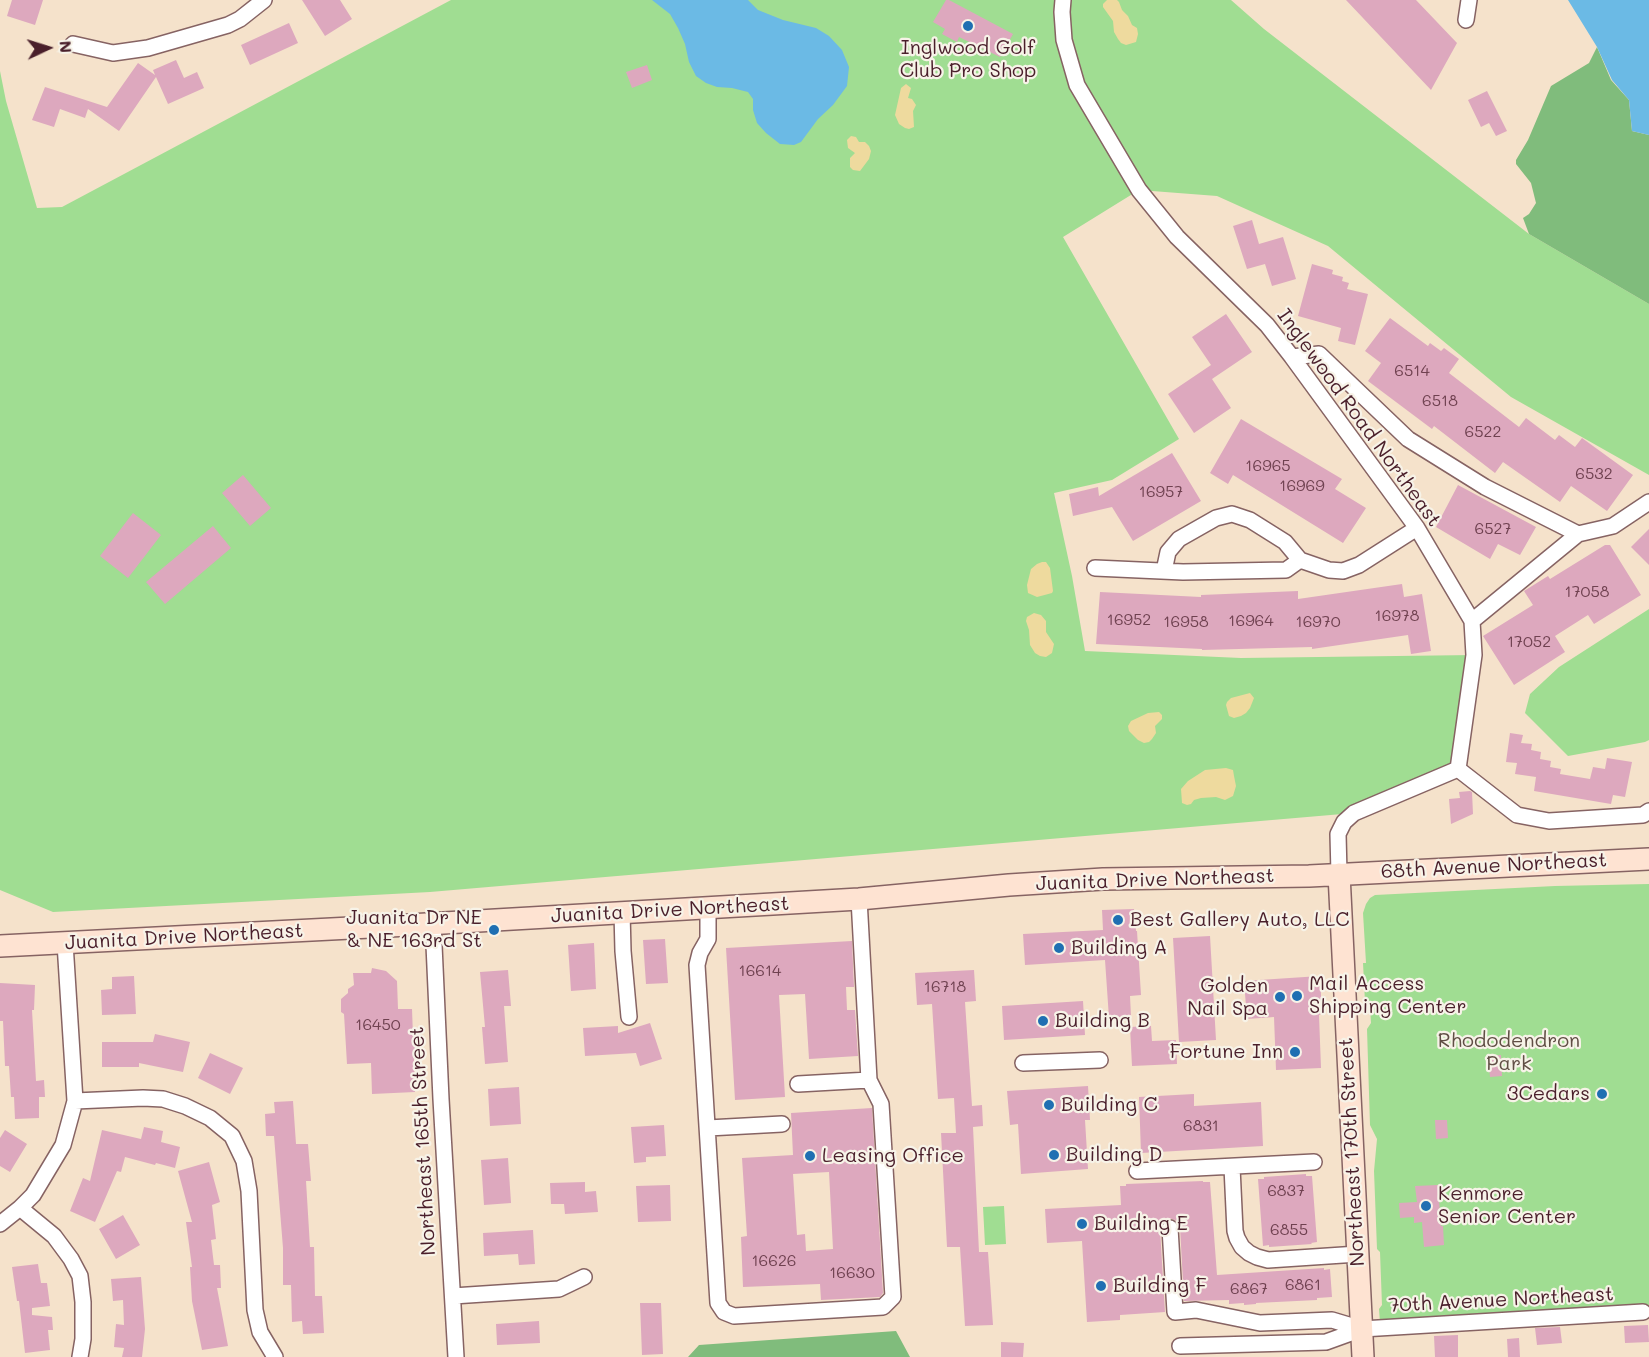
<!DOCTYPE html>
<style>
body{margin:0}
#map{position:relative;width:1649px;height:1357px;overflow:hidden;background:#f5e2cb;font-family:Mali,sans-serif}
canvas{display:block}
.north{position:absolute;left:18px;top:18px;width:60px;height:60px;-webkit-text-stroke:4px #f7f3e8;paint-order:stroke;rotate:86deg;font-size:16px;font-weight:700;line-height:24px;text-align:center;color:#4a1f2b}
.north::after{content:'';display:block;margin:auto;width:21px;height:27px;background:#4a1f2b;clip-path:polygon(50% 0,100% 100%,50% 72%,0 100%)}
</style>
<div id="map">
<canvas width="1649" height="1357"></canvas>
<div class="north">N</div>
</div>
<script>
const ctx = document.querySelector('canvas').getContext('2d');
ctx.lineJoin = 'round';
function fillPath(path, color) { ctx.fillStyle = color; ctx.fill(path, 'evenodd'); }
const poly = rows => new Path2D(rows.map(r => 'M' + r).join(''));
function strokePath(path, color, width, dash) { ctx.strokeStyle = color; ctx.lineWidth = width; ctx.lineCap = dash ? 'butt' : 'round'; ctx.setLineDash(dash || []); ctx.stroke(path); }
function drawText(font, color, halo, rows, align = 'center') {
  ctx.font = font + ' Mali,sans-serif'; ctx.lineWidth = 4.5; ctx.setLineDash([]); ctx.textBaseline = 'middle'; ctx.strokeStyle = halo; ctx.fillStyle = color; for (const [text, x, y, turn = 0] of rows) {
    ctx.save(); ctx.translate(x, y); ctx.rotate((+turn || 0) * Math.PI / 180); ctx.textAlign = isNaN(turn) ? turn : align; if (halo) ctx.strokeText(text, 0, 0); ctx.fillText(text, 0, 0); ctx.restore();
  }
}
const green = poly([
 [451,0,1231,0,1264,29,1529,234,1649,304,1649,475,1511,397,1328,246,1217,196,1139,190,1063,237,1179,439,1112,480,1054,493,1072,576,1085,651,1241,658,1474,655,1458,769,1354,813,430,892,53,912,0,890,0,71,6,101,37,208,62,207],
 [1649,609,1649,740,1645,742,1568,756,1525,713,1530,694,1559,667],
 [1649,884,1649,1305,1380,1323,1379,1309,1382,1305,1380,1252,1377,1249,1374,1171,1377,1139,1370,1125,1367,1029,1371,1023,1370,1008,1365,1002,1363,963,1366,963,1363,913,1366,904,1370,898,1375,895,1555,886],
 [1004,1206,1006,1244,985,1245,983,1207]
]);
const forest = poly([
 [1597,47,1611,80,1629,100,1632,131,1649,135,1649,304,1529,234,1523,218,1529,214,1536,203,1531,183,1516,164,1516,160,1528,140,1551,86,1589,63],
 [896,1331,910,1357,688,1357,699,1345]
]);
const sand = poly([
 [1107,0,1117,0,1119,2,1122,10,1128,16,1132,25,1137,28,1138,34,1136,42,1126,45,1121,43,1118,39,1114,32,1113,21,1103,7,1103,4],
 [906,84,911,88,908,98,912,99,916,105,913,111,914,127,909,129,905,128,899,124,895,115,901,88],
 [851,136,856,137,859,142,865,142,869,146,871,151,869,159,860,171,853,170,850,167,850,158,855,153,848,148,847,140],
 [1042,562,1046,562,1050,568,1053,591,1052,593,1037,597,1028,593,1027,585,1031,569,1037,564],
 [1034,613,1041,615,1046,621,1046,632,1054,644,1052,653,1046,657,1040,656,1035,653,1030,645,1029,630,1026,621,1027,617],
 [1250,693,1254,698,1250,708,1246,713,1241,716,1234,718,1229,716,1226,705,1227,702,1231,698],
 [1159,712,1162,715,1162,719,1155,726,1156,733,1152,739,1149,742,1144,743,1138,740,1129,731,1128,726,1131,721,1148,713],
 [1226,768,1233,770,1234,776,1236,786,1233,796,1225,800,1216,797,1201,798,1194,800,1191,804,1187,805,1182,803,1181,789,1188,781,1205,770]
]);
const water = poly([
 [652,0,748,0,758,10,783,20,816,28,829,36,842,50,849,67,847,86,833,105,818,119,801,142,794,145,780,144,766,133,757,123,753,110,753,99,748,92,732,88,717,87,706,83,696,76,689,62,685,44,678,28,670,14],
 [1568,0,1649,0,1649,135,1632,131,1629,100,1612,80,1597,47]
]);
const building = poly([
 [12,0,43,0,35,25,7,16],
 [302,0,340,0,352,19,325,36],
 [946,0,949,0,1013,34,1000,57,959,37,957,42,942,34,945,29,933,22],
 [1346,0,1416,0,1457,43,1431,90],
 [289,23,298,43,250,65,241,45],
 [176,60,184,78,197,72,204,88,168,104,156,77,119,131,88,109,85,118,60,109,54,127,32,120,45,87,107,107,138,63,155,75,153,70],
 [647,65,652,80,632,88,626,72],
 [1487,91,1507,131,1496,136,1489,123,1481,127,1468,100],
 [1252,220,1259,244,1283,237,1296,279,1272,286,1265,264,1247,269,1233,226],
 [1312,264,1333,270,1332,274,1343,277,1342,281,1349,283,1347,289,1368,294,1355,345,1338,341,1341,328,1298,316],
 [1226,314,1252,352,1212,379,1231,408,1194,433,1168,394,1211,365,1192,337],
 [1390,318,1428,346,1430,343,1441,351,1444,348,1459,359,1449,373,1519,427,1526,418,1555,440,1559,435,1575,447,1582,438,1633,475,1607,511,1571,486,1560,502,1503,462,1495,473,1434,426,1432,429,1368,381,1381,363,1365,351],
 [1241,419,1342,479,1335,489,1366,508,1343,543,1233,475,1228,484,1210,473],
 [1172,453,1201,501,1133,541,1112,507,1073,516,1069,494,1098,487,1099,496],
 [243,475,271,508,250,526,222,493],
 [1458,485,1536,527,1520,555,1498,544,1490,559,1436,527],
 [133,513,161,535,128,578,100,556],
 [213,526,231,548,165,604,146,582],
 [1649,529,1649,565,1631,547],
 [1605,545,1610,545,1641,595,1594,624,1588,615,1555,636,1565,652,1514,685,1483,636,1533,605,1524,591,1548,576,1550,579],
 [1402,584,1404,597,1422,594,1431,651,1411,654,1408,635,1312,649,1312,647,1202,650,1202,649,1096,644,1100,592,1201,597,1201,595,1298,591,1298,599],
 [1510,733,1523,735,1521,743,1532,744,1531,750,1541,752,1540,759,1551,761,1550,767,1561,769,1560,774,1590,779,1593,767,1605,769,1607,758,1632,762,1625,797,1613,795,1611,804,1534,791,1536,777,1515,774,1517,763,1506,762],
 [1470,791,1472,792,1473,814,1451,824,1449,799,1460,798,1459,792],
 [1134,909,1136,931,1137,931,1141,995,1130,996,1131,1016,1109,1018,1105,960,1025,965,1023,934,1103,930,1102,910],
 [1210,936,1216,1040,1179,1042,1173,938],
 [665,939,668,983,646,984,643,940],
 [852,941,854,987,846,987,847,1010,855,1010,858,1056,809,1059,805,994,779,995,785,1097,735,1100,726,948],
 [594,943,596,989,571,991,568,945],
 [372,968,386,971,397,981,398,1009,412,1009,413,1036,417,1036,418,1059,414,1059,415,1092,372,1094,371,1063,347,1064,344,1014,341,1012,341,999,348,993,348,989,354,985,353,973,371,973],
 [508,970,511,1006,504,1006,508,1062,485,1064,482,1027,485,1027,480,972],
 [974,970,976,1001,965,1002,972,1106,982,1105,983,1126,973,1127,979,1252,988,1252,993,1325,965,1326,960,1247,947,1247,941,1133,956,1133,954,1098,938,1099,932,1004,917,1005,915,973],
 [134,976,136,1014,102,1015,101,990,112,989,112,977],
 [1320,976,1322,1014,1319,1015,1321,1068,1276,1070,1274,1017,1247,1019,1244,981],
 [0,983,35,985,34,1010,32,1010,36,1081,44,1080,45,1097,39,1097,39,1118,15,1119,14,1097,11,1097,9,1066,5,1066,3,1021,0,1021],
 [1083,1001,1085,1035,1004,1040,1002,1006],
 [650,1023,662,1059,640,1066,636,1053,585,1056,583,1028,618,1026,618,1033],
 [1151,1026,1152,1041,1176,1040,1177,1064,1132,1066,1130,1027],
 [155,1034,190,1042,183,1072,139,1063,139,1067,102,1067,102,1042,153,1042],
 [210,1053,243,1068,230,1094,198,1078],
 [1501,1055,1502,1076,1490,1077,1488,1056],
 [1088,1086,1090,1120,1085,1120,1088,1169,1021,1174,1018,1124,1010,1125,1007,1091],
 [519,1087,521,1124,490,1126,488,1089],
 [1194,1094,1194,1106,1261,1102,1263,1146,1141,1153,1139,1097],
 [293,1101,296,1144,308,1144,311,1181,306,1181,310,1247,314,1247,315,1296,322,1296,324,1333,303,1334,302,1321,292,1322,291,1285,283,1285,283,1248,274,1136,266,1136,265,1114,275,1113,274,1102],
 [872,1108,883,1293,880,1297,821,1300,820,1284,743,1287,741,1237,747,1236,742,1158,793,1155,791,1113],
 [829,1172,833,1249,806,1251,805,1234,797,1235,793,1174],
 [1435,1120,1447,1120,1448,1138,1436,1139],
 [664,1125,666,1156,646,1157,646,1162,634,1163,631,1127],
 [144,1127,163,1131,161,1142,180,1147,175,1168,156,1163,155,1165,125,1157,121,1172,117,1171,95,1222,70,1211,83,1178,90,1181,102,1130,141,1139],
 [5,1130,27,1144,10,1172,0,1166,0,1138],
 [508,1158,511,1203,484,1205,481,1160],
 [209,1162,220,1202,212,1205,216,1239,211,1240,214,1265,220,1265,221,1288,217,1288,228,1346,202,1350,192,1301,190,1267,192,1267,186,1222,192,1222,178,1171],
 [1306,1174,1306,1176,1312,1176,1317,1242,1311,1243,1312,1244,1269,1247,1269,1245,1263,1246,1258,1179,1264,1179,1264,1177],
 [1203,1181,1203,1182,1210,1182,1217,1275,1324,1268,1324,1270,1330,1269,1332,1297,1317,1298,1317,1300,1256,1303,1256,1304,1244,1305,1244,1303,1229,1304,1229,1300,1184,1301,1180,1227,1175,1220,1169,1218,1162,1223,1160,1229,1165,1312,1120,1315,1120,1320,1087,1322,1082,1241,1047,1243,1045,1209,1121,1205,1120,1186,1126,1186,1126,1184],
 [585,1182,585,1192,596,1191,598,1212,565,1214,564,1204,551,1204,550,1183],
 [670,1185,671,1221,638,1222,636,1186],
 [1438,1185,1441,1226,1443,1226,1444,1245,1424,1247,1422,1222,1414,1223,1414,1217,1400,1218,1399,1203,1417,1202,1415,1186],
 [123,1215,140,1245,116,1259,99,1229],
 [533,1230,535,1264,519,1265,518,1254,484,1256,483,1233],
 [38,1264,41,1283,47,1283,50,1306,32,1308,32,1315,52,1317,53,1330,48,1330,50,1350,25,1353,19,1301,17,1301,12,1267],
 [141,1277,145,1329,142,1357,122,1357,124,1348,114,1347,116,1324,124,1325,123,1300,113,1301,111,1279],
 [640,1303,661,1303,663,1354,642,1355],
 [539,1321,540,1343,497,1345,496,1324],
 [1648,1325,1649,1342,1625,1343,1624,1326],
 [1560,1327,1562,1343,1537,1345,1535,1328],
 [1458,1335,1458,1357,1435,1357,1434,1336],
 [1519,1338,1520,1357,1508,1357,1507,1339],
 [1001,1342,1024,1343,1023,1357,1001,1357]
]);
const minor = poly([
 [1063,0,1062,12,1064,40,1077,85,1139,190,1177,237,1267,325,1292,357,1417,528,1472,621,1474,655,1458,769,1354,813,1344,822,1338,834,1339,874],
 [1466,20,1469,0],
 [73,44,113,53,148,48,228,25,240,19,264,0],
 [1292,357,1319,354,1408,439,1485,487,1578,534],
 [1095,568,1183,572,1286,570,1300,560,1329,570,1343,571,1359,565,1417,528],
 [1164,571,1168,552,1179,539,1216,518,1232,514,1250,520,1285,542,1300,560],
 [1472,621,1578,534,1613,526,1649,502],
 [1458,769,1517,815,1549,821,1643,815,1649,811],
 [708,907,708,939,700,953,697,965,718,1303,724,1312,734,1316,883,1307,893,1297,881,1104,869,1080,859,899],
 [622,912,623,951,629,1017],
 [433,923,441,1099,456,1357],
 [65,943,75,1101,63,1145,33,1195,20,1208,54,1236,71,1259,80,1276,83,1302,83,1339,80,1357],
 [1023,1063,1100,1060],
 [798,1084,869,1080],
 [75,1101,143,1098,163,1099,185,1106,210,1118,232,1136,244,1161,249,1191,255,1310,260,1332,275,1357],
 [708,1128,782,1124],
 [1232,1167,1235,1231,1237,1238,1242,1247,1249,1253,1257,1257,1268,1260,1358,1254],
 [1137,1171,1314,1162],
 [0,1224,20,1208],
 [1170,1228,1175,1312,1196,1310,1260,1323,1332,1320,1362,1329],
 [453,1296,559,1289,584,1277],
 [1180,1346,1326,1342,1362,1329,1643,1312]
]);
const secondary = poly([
 [1339,874,1363,1357],
 [0,946,409,925,859,899,1009,885,1103,879,1309,876,1649,859]
]);
const markers = [
 [968,26,6,"#1f6fb2"],
 [1118,920,6,"#1f6fb2"],
 [494,930,6,"#1f6fb2"],
 [1059,948,6,"#1f6fb2"],
 [1297,996,6,"#1f6fb2"],
 [1280,997,6,"#1f6fb2"],
 [1043,1021,6,"#1f6fb2"],
 [1295,1052,6,"#1f6fb2"],
 [1602,1094,6,"#1f6fb2"],
 [1049,1105,6,"#1f6fb2"],
 [1054,1155,6,"#1f6fb2"],
 [810,1156,6,"#1f6fb2"],
 [1426,1206,6,"#1f6fb2"],
 [1082,1224,6,"#1f6fb2"],
 [1101,1286,6,"#1f6fb2"]
];
const numberNames = [
 ["6514",1412,371],
 ["6518",1440,401],
 ["6522",1483,432],
 ["16965",1268,466],
 ["6532",1594,474],
 ["16969",1302,486],
 ["16957",1161,492],
 ["6527",1493,529],
 ["17058",1587,592],
 ["16978",1397,616],
 ["16952",1129,620],
 ["16964",1251,621],
 ["16958",1186,622],
 ["16970",1318,622],
 ["17052",1529,642],
 ["16614",760,971],
 ["16718",945,987],
 ["16450",378,1025],
 ["6831",1201,1126],
 ["6837",1286,1191],
 ["6855",1289,1230],
 ["16626",774,1261],
 ["16630",852,1273],
 ["6861",1303,1285],
 ["6867",1249,1289]
];
const poiNames = [
 ["Inglwood Golf",968,48,"center"],
 ["Club Pro Shop",968,71,"center"],
 ["Juanita Dr NE",482,918,"right"],
 ["& NE 163rd St",482,941,"right"],
 ["Best Gallery Auto, LLC",1130,920],
 ["Building A",1071,948],
 ["Mail Access",1309,984],
 ["Shipping Center",1309,1007],
 ["Golden",1268,986,"right"],
 ["Nail Spa",1268,1009,"right"],
 ["Building B",1055,1021],
 ["Fortune Inn",1283,1052,"right"],
 ["3Cedars",1590,1094,"right"],
 ["Building C",1061,1105],
 ["Building D",1066,1155],
 ["Leasing Office",822,1156],
 ["Kenmore",1438,1194],
 ["Senior Center",1438,1217],
 ["Building E",1094,1224],
 ["Building F",1113,1286]
];
const streetNames = [
 ["Inglewood Road Northeast",1359,418,54],
 ["68th Avenue Northeast",1494,866,-3],
 ["Juanita Drive Northeast",1155,880,-2],
 ["Juanita Drive Northeast",670,910,-3],
 ["Juanita Drive Northeast",184,937,-3],
 ["Northeast 165th Street",423,1141,-93],
 ["Northeast 170th Street",1352,1152,-93],
 ["70th Avenue Northeast",1501,1300,-3]
];
const parkNames = [
 ["Rhododendron",1509,1041],
 ["Park",1509,1064]
];
fillPath(green, '#a0dd92');
fillPath(forest, '#80bc7c');
fillPath(sand, '#eeda9e');
fillPath(water, '#6bbae5');
fillPath(building, '#dda8be');
strokePath(minor, '#866363', 18);
strokePath(secondary, '#866363', 24);
strokePath(minor, '#fff', 15);
strokePath(secondary, '#fee3d2', 21);
for (const [x, y, r, color] of markers) { const dot = new Path2D(); dot.arc(x, y, r, 0, 2 * Math.PI); ctx.fillStyle = color; ctx.fill(dot); strokePath(dot, '#f7f3e8', 2); }
drawText('16px', '#6f4150', null, numberNames);
drawText('20px', '#4a1f2b', '#f7f3e8', poiNames, 'left');
drawText('20px', '#4a1f2b', '#f7f3e8', streetNames);
drawText('20px', '#604e45', '#f7f3e8', parkNames);
</script>
